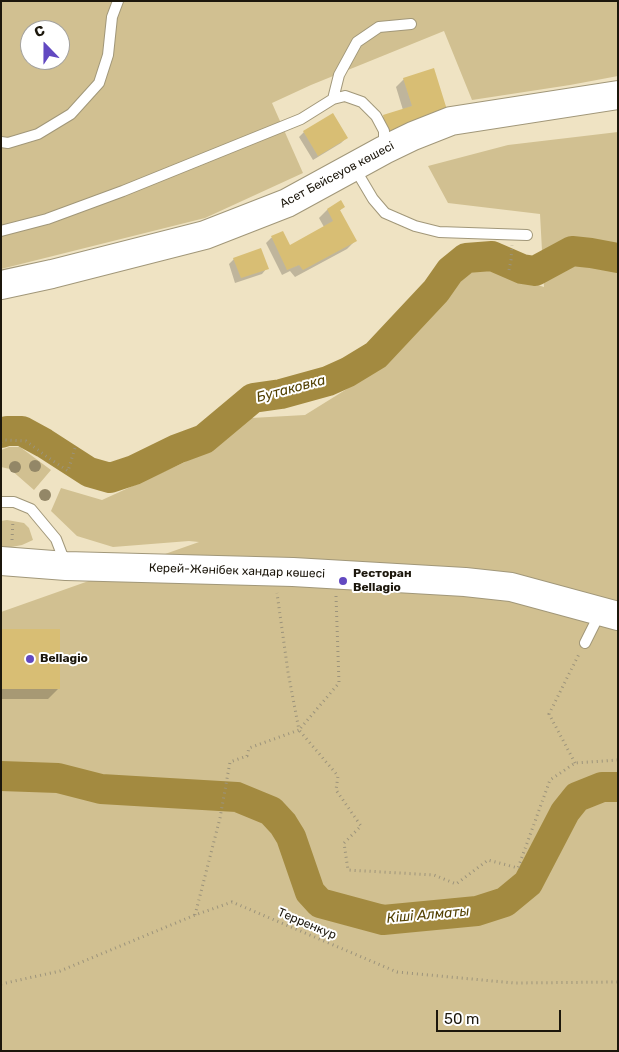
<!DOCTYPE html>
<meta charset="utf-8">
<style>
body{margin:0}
#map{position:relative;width:619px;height:1052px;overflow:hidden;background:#efe3c3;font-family:Rubik,sans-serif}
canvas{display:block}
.frame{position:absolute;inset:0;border:2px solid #1c170c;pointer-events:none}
.north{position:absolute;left:20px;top:20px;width:50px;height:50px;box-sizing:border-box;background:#fff;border:1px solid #a4a29e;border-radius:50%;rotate:338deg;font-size:14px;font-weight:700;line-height:20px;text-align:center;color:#1c170c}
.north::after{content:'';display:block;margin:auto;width:18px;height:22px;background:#6249c1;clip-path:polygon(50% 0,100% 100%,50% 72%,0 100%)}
.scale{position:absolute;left:436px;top:1010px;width:125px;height:22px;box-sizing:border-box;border:2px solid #1c170c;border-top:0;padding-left:6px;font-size:15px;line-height:18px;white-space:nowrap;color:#1c170c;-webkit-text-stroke:4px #fff;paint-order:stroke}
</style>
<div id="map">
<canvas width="619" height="1052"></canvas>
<div class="frame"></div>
<div class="north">С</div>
<div class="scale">50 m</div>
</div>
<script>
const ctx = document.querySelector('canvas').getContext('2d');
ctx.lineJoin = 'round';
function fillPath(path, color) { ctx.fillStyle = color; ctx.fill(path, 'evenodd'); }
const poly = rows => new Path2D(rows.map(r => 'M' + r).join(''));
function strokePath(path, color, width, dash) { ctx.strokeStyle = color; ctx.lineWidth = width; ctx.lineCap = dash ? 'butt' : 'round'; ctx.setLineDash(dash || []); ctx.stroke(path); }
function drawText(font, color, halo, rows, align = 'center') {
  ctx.font = font + ' Rubik,sans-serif'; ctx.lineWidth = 4; ctx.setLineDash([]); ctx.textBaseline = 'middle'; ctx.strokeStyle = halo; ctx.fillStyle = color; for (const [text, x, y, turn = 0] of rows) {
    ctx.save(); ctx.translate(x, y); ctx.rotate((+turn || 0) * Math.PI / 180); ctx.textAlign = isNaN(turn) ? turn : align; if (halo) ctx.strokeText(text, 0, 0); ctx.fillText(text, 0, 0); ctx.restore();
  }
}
const green = poly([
 [1,1,618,1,618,76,570,85,472,100,444,31,311,85,272,103,303,173,205,218,1,269],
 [30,30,60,30,60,60,30,60],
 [618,132,618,1051,1,1051,1,612,199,542,189,541,113,547,77,536,51,511,61,488,102,500,185,462,251,418,305,415,379,369,433,302,473,264,544,287,540,214,448,203,428,166,508,145],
 [9,447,20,447,51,470,34,490,10,469,1,467,1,450],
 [7,520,24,523,29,528,33,540,22,545,1,549,1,521]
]);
const shadow = poly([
 [404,79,447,113,380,139,376,124,384,116,403,110,396,87],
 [304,132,346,138,341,143,313,160,299,137],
 [341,202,344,207,339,211,355,241,347,249,295,277,290,271,282,275,266,243,271,238,282,232,289,247,324,227,319,218,327,210],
 [234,259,267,268,262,274,235,283,229,264],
 [1,630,58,689,48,699,1,699]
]);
const river = poly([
 [1,433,7,431,22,431,44,443,89,472,110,478,134,470,177,449,204,439,253,398,281,394,328,381,348,372,376,355,436,291,450,271,466,258,492,256,522,269,535,271,572,251,591,253,618,258],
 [1,776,58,778,101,789,237,797,271,811,283,824,291,837,310,892,320,903,383,920,477,911,505,902,528,883,565,812,577,797,602,787,618,787]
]);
const building = poly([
 [434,68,448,113,388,132,383,115,412,106,403,78],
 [333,113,348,138,318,156,303,131],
 [341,200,345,207,340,210,357,241,303,270,299,265,287,270,271,236,283,231,290,245,333,221,327,209],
 [261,248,269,269,241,278,233,258],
 [1,629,60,629,60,689,1,689]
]);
const path = poly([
 [509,270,511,260,512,245],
 [1,442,5,440,26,441,46,456,68,471,75,448],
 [12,540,13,520],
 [336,596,339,683,299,730,338,776,336,790,361,826,344,843,348,870,434,875,456,884,488,860,518,868,550,780,575,763,618,760],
 [575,763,549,714,579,654],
 [195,915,220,818,230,762,247,756,249,748,299,730,288,672,277,593],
 [1,984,60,971,195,915,232,902,397,972,514,983,618,982]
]);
const lane = poly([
 [333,99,339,75,357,42,379,27,411,24],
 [1,142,8,143,38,134,71,114,99,83,108,55,112,17,118,1],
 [354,167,373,199,385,213,415,226,439,232,527,235],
 [1,231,47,219,123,191,301,119,333,99,345,96,362,102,376,116,384,131,384,149],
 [1,502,14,502,31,509,56,539,66,565],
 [585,643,600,613]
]);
const secondary = poly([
 [1,285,52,274,205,235,287,203,384,150,413,136,451,121,618,95],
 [1,561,66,566,293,572,465,582,511,587,618,616]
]);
const trees = [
 [35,466],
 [15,467],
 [45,495]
];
const markers = [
 [343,581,5,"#6249c1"],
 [30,659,5,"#6249c1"]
];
const streetNames = [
 ["Асет Бейсеуов көшесі",337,175,-28],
 ["Керей-Жәнібек хандар көшесі",237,571,2],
 ["Терренкур",307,924,23]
];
const poiNames = [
 ["Ресторан",353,574],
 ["Bellagio",353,588],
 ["Bellagio",40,659]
];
const waterNames = [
 ["Бутаковка",291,389,-15],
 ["Кіші Алматы",428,915,-5]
];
fillPath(green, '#d1c091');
fillPath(shadow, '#0003');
strokePath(river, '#a38a40', 30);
fillPath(building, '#d8be74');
strokePath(lane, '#a19779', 12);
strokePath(secondary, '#a19779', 30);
strokePath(path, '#9c937b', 3, [1, 4]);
strokePath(lane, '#fff', 10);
strokePath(secondary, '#fff', 28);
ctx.fillStyle = '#938767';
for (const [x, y] of trees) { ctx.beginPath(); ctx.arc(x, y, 6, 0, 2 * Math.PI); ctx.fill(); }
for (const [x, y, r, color] of markers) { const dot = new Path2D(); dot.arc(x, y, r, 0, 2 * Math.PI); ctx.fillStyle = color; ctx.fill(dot); strokePath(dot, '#fff', 2); }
drawText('12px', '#1c170c', '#fff', streetNames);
drawText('bold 12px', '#1c170c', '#fff', poiNames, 'left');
drawText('italic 14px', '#544204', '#fff', waterNames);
</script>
